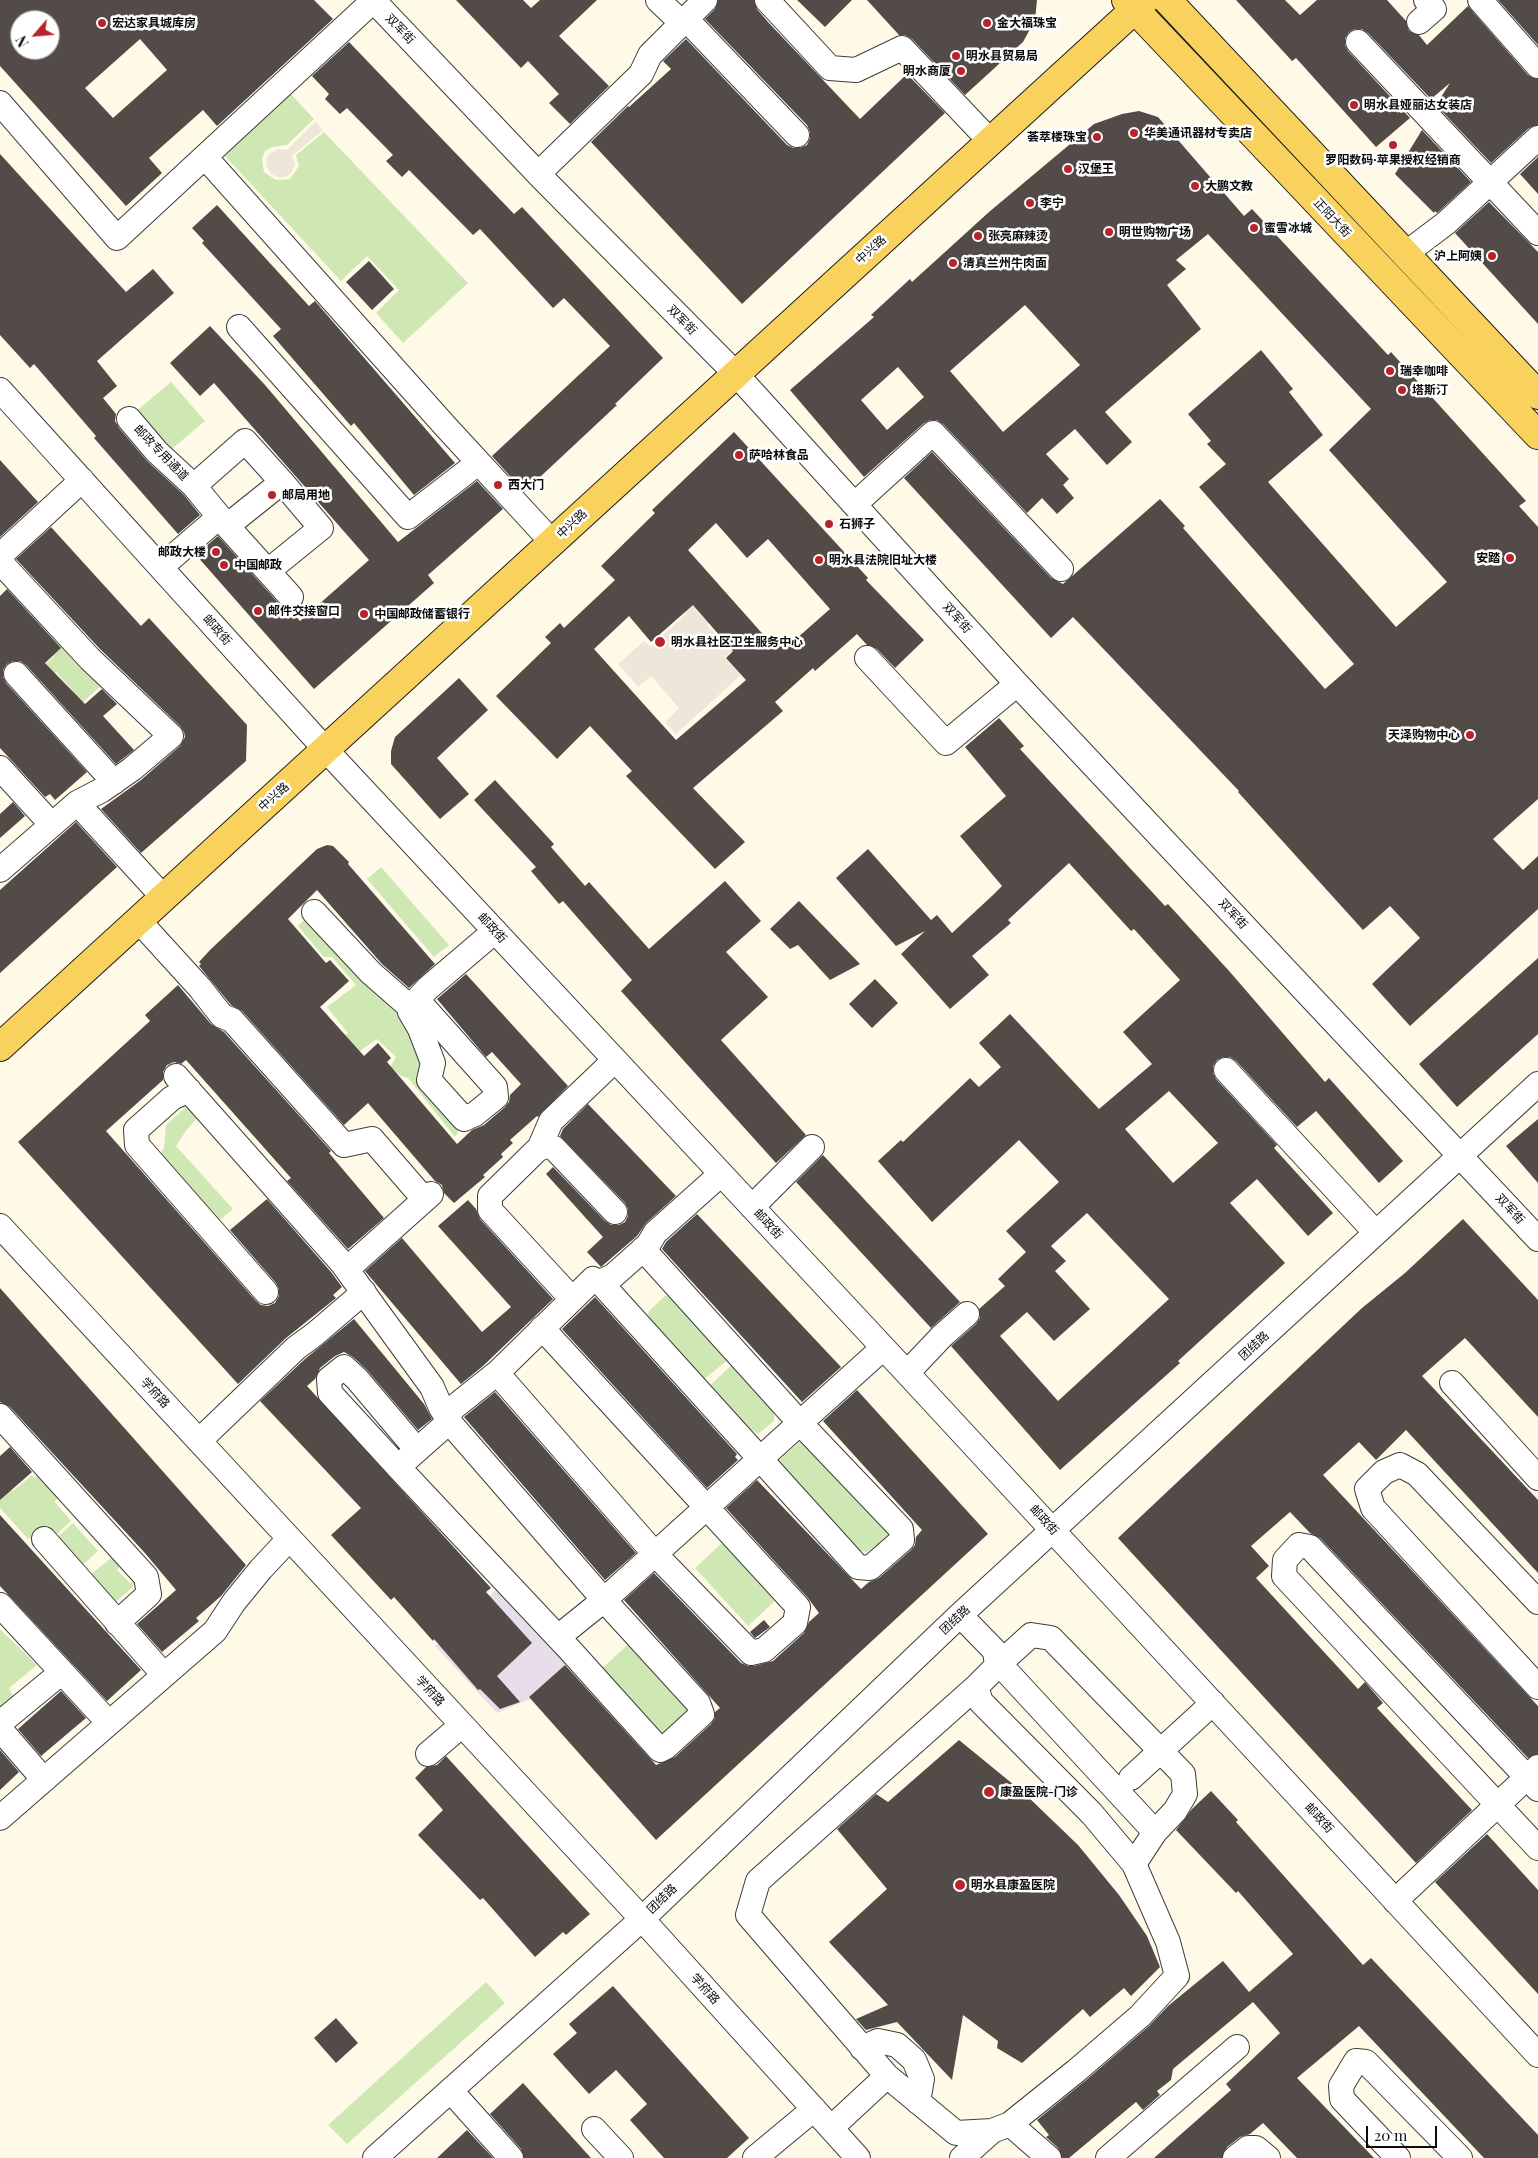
<!DOCTYPE html>
<meta charset="utf-8">
<style>
body{margin:0}
#map{position:relative;width:1538px;height:2158px;overflow:hidden;background:#fffae8;font-family:"Playfair Display",serif}
canvas{display:block}
.north{position:absolute;left:10px;top:10px;width:50px;height:50px;box-sizing:border-box;background:#fff;border:1px solid #9d9d9d;border-radius:50%;rotate:243deg;font-size:14px;font-weight:700;line-height:20px;text-align:center;color:#0a0a0a}
.north::after{content:'';display:block;margin:auto;width:18px;height:22px;background:#b9232b;clip-path:polygon(50% 0,100% 100%,50% 72%,0 100%)}
.scale{position:absolute;left:1366px;top:2126px;width:71px;height:22px;box-sizing:border-box;border:2px solid #0a0a0a;border-top:0;padding-left:6px;font-size:15px;line-height:18px;white-space:nowrap;color:#0a0a0a;-webkit-text-stroke:4px #fff;paint-order:stroke}
</style>
<div id="map">
<canvas width="1538" height="2158"></canvas>
<div class="north">N</div>
<div class="scale">20 m</div>
</div>
<script>
const ctx = document.querySelector('canvas').getContext('2d');
ctx.lineJoin = 'round';
function fillPath(path, color) { ctx.fillStyle = color; ctx.fill(path, 'evenodd'); }
const poly = rows => new Path2D(rows.map(r => 'M' + r).join(''));
function strokePath(path, color, width, dash) { ctx.strokeStyle = color; ctx.lineWidth = width; ctx.lineCap = dash ? 'butt' : 'round'; ctx.setLineDash(dash || []); ctx.stroke(path); }
function drawText(font, color, halo, rows, align = 'center') {
  ctx.font = font + ' "Playfair Display","Noto Sans SC",serif'; ctx.lineWidth = 5; ctx.setLineDash([]); ctx.textBaseline = 'middle'; ctx.strokeStyle = halo; ctx.fillStyle = color; for (const [text, x, y, turn = 0] of rows) {
    ctx.save(); ctx.translate(x, y); ctx.rotate((+turn || 0) * Math.PI / 180); ctx.textAlign = isNaN(turn) ? turn : align; if (halo) ctx.strokeText(text, 0, 0); ctx.fillText(text, 0, 0); ctx.restore();
  }
}
const industrial = poly([
 [497,1589,566,1664,529,1697,530,1699,497,1713,435,1646]
]);
const green = poly([
 [290,93,314,119,287,145,272,147,265,151,262,159,264,172,276,180,290,179,299,166,296,155,324,132,468,283,403,343,376,313,399,290,367,256,341,281,224,155],
 [171,382,205,421,167,453,134,413],
 [36,612,102,685,72,712,63,701,73,691,56,672,45,680,37,672,54,656,25,622],
 [381,867,449,945,434,957,367,879],
 [310,914,384,993,404,1020,460,1129,455,1137,408,1078,401,1076,390,1067,396,1057,377,1039,343,1063,328,1052,348,1033,327,1007,356,985,332,957,324,957,298,926],
 [186,1107,197,1118,185,1132,176,1146,233,1209,216,1223,157,1158,164,1148,166,1125],
 [674,1295,730,1358,703,1380,647,1320,649,1311,665,1296],
 [734,1363,771,1404,774,1412,774,1421,758,1434,739,1421,707,1388],
 [801,1441,886,1524,890,1536,867,1552,856,1550,776,1463],
 [41,1472,58,1497,55,1502,71,1521,50,1540,39,1534,28,1539,0,1508,0,1477,13,1491,32,1475,34,1478],
 [73,1523,98,1551,77,1570,52,1542],
 [722,1543,775,1601,748,1626,695,1568],
 [115,1555,122,1563,117,1570,130,1583,134,1581,133,1587,112,1605,86,1578],
 [0,1629,37,1665,9,1688,14,1698,0,1710],
 [632,1641,695,1713,662,1742,599,1671],
 [486,1982,505,2003,347,2144,328,2125]
]);
const plaza = poly([
 [316,121,323,130,292,156,295,164,292,172,288,176,279,178,271,174,266,166,267,157,270,153,279,149,287,150],
 [672,580,710,621,707,625,726,646,731,642,736,647,725,657,741,675,676,734,665,722,679,708,651,676,638,687,618,664,644,641,651,646,686,614,663,588]
]);
const building = poly([
 [0,0,314,0,333,19,217,126,203,110,149,158,162,173,126,206,0,66],
 [20,20,50,20,50,50,20,50],
 [140,39,167,70,113,118,85,88],
 [456,0,523,0,531,8,540,0,597,0,559,36,609,86,570,124,549,103,559,94,528,61,521,68],
 [718,0,754,0,757,9,768,22,860,119,907,74,945,113,742,304,591,142,628,106,629,107,671,69,663,61,686,39,787,145,793,148,800,148,807,145,810,138,810,132,807,125,705,19,715,9],
 [797,0,852,0,825,27],
 [867,0,1037,0,1035,20,1023,42,965,95,912,39,905,35,899,35],
 [1236,0,1285,0,1300,15,1317,0,1387,0,1406,21,1409,31,1419,35,1427,45,1468,6,1528,75,1538,79,1538,125,1529,128,1491,163,1436,105,1450,83,1431,99,1368,33,1362,29,1355,29,1349,32,1345,38,1345,45,1348,51,1410,118,1376,147,1296,58,1292,61],
 [1498,0,1538,0,1538,45],
 [349,42,514,214,522,207,663,358,615,404,617,405,524,492,492,456,610,346,564,298,553,308,480,229,473,235,409,170,402,177,386,161,393,155,347,108,340,114,325,99,329,94,312,76],
 [1139,111,1158,117,1244,216,1252,209,1388,355,1391,352,1526,501,1519,506,1538,527,1538,799,1493,839,1523,870,1538,856,1538,909,1410,1026,1372,984,1420,938,1390,906,1363,930,1238,792,1239,791,1073,617,1051,638,904,478,932,452,1051,578,1063,584,1160,499,1185,526,1183,528,1325,689,1354,664,1199,487,1226,464,1207,444,1211,441,1188,414,1261,350,1293,389,1289,392,1323,435,1268,482,1396,627,1447,582,1329,450,1371,409,1208,234,1176,260,1186,269,1167,285,1201,329,1105,412,1132,442,1107,465,1075,429,1046,454,1069,479,1063,485,1074,498,1057,514,1042,498,1027,513,943,424,937,420,930,420,924,423,864,477,790,390,874,317,871,315,910,279,912,282,989,212,1094,124,1122,114],
 [1025,305,1080,365,1003,432,950,371],
 [898,367,924,397,887,430,861,400],
 [1422,130,1471,182,1437,213,1435,211,1434,213,1395,174],
 [0,154,126,292,153,269,174,293,97,361,117,386,103,398,116,414,115,421,119,428,147,461,184,495,200,515,178,534,94,438,96,436,34,364,30,368,0,335],
 [1538,157,1538,194,1520,174],
 [1489,202,1538,252,1538,324,1455,233],
 [217,205,309,306,315,301,455,463,414,495,354,423,351,426,273,336,281,329,202,243,204,241,192,228],
 [369,261,394,289,372,310,346,282],
 [210,326,265,385,398,542,477,481,503,509,428,575,434,583,314,689,196,555,218,536,281,606,290,610,300,621,369,560,214,383,200,396,170,363],
 [734,432,868,578,866,580,924,640,895,668,877,649,867,645,857,634,815,671,813,668,775,702,783,711,693,788,745,842,715,869,626,776,632,771,590,726,557,759,496,696,551,643,545,637,560,623,564,628,615,580,601,566,655,513,652,510],
 [716,523,747,558,768,539,830,609,788,646,784,642,776,649,688,550],
 [693,605,733,651,726,658,746,680,676,740,594,649,629,616,651,642],
 [0,460,38,502,0,537],
 [51,527,141,626,149,618,247,725,246,761,141,853,101,809,141,780,180,746,185,737,184,732,180,726,100,649,16,559],
 [7,589,61,648,45,663,85,704,102,689,117,704,103,716,134,750,116,764,26,665,20,661,13,661,7,664,3,670,3,677,6,683,87,772,55,800,50,794,45,797,0,748,0,596],
 [459,678,488,710,437,758,469,794,440,819,391,764,391,751,395,737],
 [999,718,1024,746,1020,749,1165,906,1168,904,1230,972,1325,1082,1329,1078,1403,1161,1379,1183,1316,1111,1297,1127,1236,1061,1230,1057,1223,1057,1217,1060,1213,1066,1213,1073,1216,1079,1277,1145,1274,1148,1333,1213,1308,1236,1257,1179,1230,1203,1285,1263,1178,1361,1180,1363,1060,1470,951,1346,976,1324,980,1318,979,1309,1005,1286,998,1279,1026,1252,1006,1231,1059,1182,1019,1140,932,1222,878,1161,901,1140,903,1142,970,1078,979,1087,1001,1067,979,1043,1010,1014,1099,1109,1152,1064,1123,1032,1180,980,1134,929,1131,931,1069,863,1008,920,1011,923,972,956,989,975,950,1009,901,954,925,931,896,946,836,878,868,849,931,920,937,915,952,933,993,895,1002,886,960,836,1006,796,965,747],
 [1169,1091,1218,1143,1173,1183,1125,1129],
 [1087,1213,1169,1299,1058,1401,1000,1336,1027,1312,1054,1341,1090,1309,1055,1271,1066,1261,1051,1246],
 [495,780,554,844,551,847,585,886,589,882,649,949,725,881,761,921,726,952,768,997,721,1040,806,1135,776,1163,621,991,632,980,563,901,559,904,531,871,536,867,474,800],
 [13,802,25,816,0,838,0,814],
 [76,822,117,867,0,973,0,890],
 [327,845,333,846,349,862,348,864,435,964,409,988,382,964,317,890,288,919,326,963,330,960,349,981,320,1007,364,1056,378,1043,391,1058,387,1062,457,1144,472,1130,484,1125,505,1107,509,1102,510,1095,521,1084,492,1052,486,1057,437,999,466,974,568,1086,538,1117,537,1116,510,1140,513,1143,501,1154,503,1157,483,1175,485,1177,454,1203,444,1193,442,1185,435,1181,368,1103,344,1125,242,1011,231,1005,199,966,201,964,199,962,210,950,317,849],
 [799,901,860,964,830,980,798,945,790,949,770,929],
 [1538,958,1538,1034,1457,1107,1419,1064],
 [875,979,898,1003,872,1028,849,1004],
 [178,985,211,1024,224,1032,331,1151,329,1153,384,1218,348,1249,287,1181,291,1178,186,1060,181,1064,174,1062,167,1065,163,1072,163,1080,106,1131,256,1301,261,1305,268,1306,275,1303,279,1296,279,1289,276,1283,230,1230,267,1199,331,1272,342,1287,333,1295,336,1298,286,1338,238,1384,18,1142,150,1021,145,1015],
 [588,1104,676,1196,646,1223,637,1236,601,1267,587,1252,603,1237,546,1174,553,1167,605,1221,611,1225,619,1225,625,1222,628,1216,628,1209,625,1203,560,1136,563,1129],
 [1538,1119,1538,1183,1506,1146],
 [823,1155,960,1302,931,1328,796,1182],
 [468,1200,476,1209,480,1219,553,1299,483,1366,461,1384,365,1271,402,1238,482,1332,511,1307,438,1226],
 [697,1214,841,1367,802,1402,662,1249,666,1242],
 [1463,1219,1538,1300,1538,1417,1465,1338,1422,1376,1538,1500,1538,1573,1406,1430,1376,1460,1359,1442,1323,1475,1538,1706,1538,1754,1528,1758,1320,1538,1310,1533,1290,1512,1251,1546,1269,1566,1256,1578,1358,1689,1365,1682,1383,1703,1377,1708,1472,1810,1416,1863,1118,1538,1362,1308,1405,1273],
 [0,1288,246,1565,221,1596,196,1618,199,1621,162,1652,137,1624,176,1590,144,1552,10,1407,0,1402],
 [595,1297,737,1454,735,1457,738,1460,707,1488,562,1329],
 [354,1319,424,1404,432,1419,418,1430,367,1370,353,1357,344,1352,335,1356,320,1368,315,1379,307,1386,491,1588,486,1592,532,1643,497,1676,520,1702,500,1709,480,1689,478,1690,434,1639,433,1641,394,1597,391,1600,331,1535,361,1508,260,1401,305,1359],
 [857,1390,988,1534,656,1840,529,1697,565,1665,656,1765,675,1757,711,1724,715,1718,715,1712,720,1708,624,1600,654,1573,741,1663,748,1666,754,1666,773,1661,804,1633,809,1622,819,1613,808,1598,726,1508,757,1480,861,1589,869,1582,879,1578,911,1550,915,1545,916,1537,922,1530,823,1421],
 [495,1392,636,1553,605,1580,464,1417],
 [10,1447,32,1472,0,1500,0,1456],
 [0,1515,141,1670,107,1701,0,1586],
 [764,1620,770,1627,755,1638,750,1632],
 [61,1691,86,1718,41,1756,18,1729],
 [959,1740,1025,1794,1078,1845,1119,1895,1147,1936,1160,1967,1131,1996,1124,1988,1090,2017,1083,2009,1022,2063,997,2048,998,2041,963,2015,952,2080,897,2022,866,2030,856,2019,888,2005,829,1942,887,1889,837,1829,876,1794,888,1802],
 [0,1750,19,1772,0,1790],
 [446,1756,590,1914,566,1935,563,1932,535,1957,483,1898,480,1900,418,1835,443,1810,415,1778,426,1767,437,1765],
 [1211,1791,1238,1820,1236,1822,1363,1965,1371,1958,1538,2135,1538,2158,1484,2158,1359,2026,1297,2078,1374,2158,1297,2158,1263,2123,1250,2134,1240,2137,1227,2147,1222,2158,1154,2158,1231,2090,1226,2084,1280,2033,1253,2002,1173,2069,1171,2080,1157,2091,1160,2095,1143,2110,1136,2102,1069,2158,1062,2158,1058,2148,1046,2137,1049,2135,1037,2120,1085,2081,1149,2026,1168,2006,1223,1961,1249,1992,1293,1954,1238,1891,1236,1893,1176,1830,1192,1809],
 [1487,1834,1538,1890,1538,1994,1435,1882],
 [613,1986,749,2138,727,2158,664,2158,630,2120,647,2104,616,2070,589,2094,553,2054,577,2033,569,2024],
 [336,2018,358,2043,336,2063,314,2038],
 [523,2083,591,2158,524,2158,521,2149,490,2114],
 [467,2130,493,2158,437,2158]
]);
const minor = poly([
 [373,0,542,178,735,373,1017,684,1538,1239],
 [658,0,682,23],
 [767,0,830,68,856,70,902,48,990,141],
 [1480,0,1538,66],
 [685,18,797,135],
 [1419,22,1434,9,1426,0],
 [1358,42,1538,233],
 [0,103,117,238,373,1],
 [205,157,446,427,552,542],
 [538,174,641,74,650,55,705,0],
 [1405,254,1446,223,1538,138],
 [239,327,408,517,478,463],
 [0,390,326,750,907,1373,1538,2055],
 [129,419,157,452,194,486],
 [282,482,245,441,194,486,227,526,291,597],
 [855,504,933,433,1061,569],
 [227,526,282,482,321,528,268,571],
 [2,564,90,659,171,736,132,769,102,790,77,803],
 [0,566,4,552,82,480],
 [161,567,219,517],
 [867,658,946,743,1017,684],
 [16,674,114,782],
 [0,768,52,825],
 [0,870,77,803,164,898],
 [314,912,371,973,411,1008],
 [139,921,200,988,222,1016,232,1020,344,1145,372,1139,424,1199],
 [418,999,420,1003,495,1087,496,1097,475,1114,464,1119,429,1080,433,1063,420,1029,410,1012,415,1002,428,988,495,931],
 [1226,1070,1376,1233],
 [176,1076,342,1263,432,1387,441,1408,451,1424],
 [189,1090,172,1098,136,1130,137,1145,266,1292],
 [539,1149,551,1121,615,1060],
 [752,1207,812,1147],
 [0,1226,642,1919,858,2158],
 [347,1269,431,1194],
 [600,1282,858,1567,870,1568,902,1540,901,1529,800,1423,643,1249],
 [572,1299,490,1210,490,1196,542,1145,554,1148,615,1212],
 [497,1373,655,1554,751,1653,764,1650,795,1623,798,1607,542,1328],
 [907,1373,942,1336,967,1314],
 [1452,1383,1538,1478],
 [0,1416,146,1577,149,1594,117,1623],
 [448,1417,453,1408,497,1373,593,1279,600,1282,613,1276,648,1245,655,1233,721,1174],
 [451,1424,604,1600,698,1703,702,1714,666,1747,660,1750,569,1649,398,1467,442,1428,451,1424],
 [199,1441,296,1348,315,1334,364,1292],
 [398,1467,330,1393,329,1379,344,1367,357,1379,417,1450],
 [44,1539,164,1675],
 [1538,1602,1417,1474,1400,1465,1384,1472,1367,1489,1373,1508,1538,1687],
 [0,1605,109,1723],
 [960,1615,995,1651,997,1666],
 [558,1637,604,1600,883,1348],
 [997,1666,1031,1635,1051,1638,1183,1774,1185,1794,1175,1811,1155,1832,1134,1864],
 [0,1723,62,1672],
 [0,1729,44,1780],
 [428,1754,462,1725],
 [1131,1778,1213,1703],
 [1538,1789,1310,1547,1299,1545,1285,1560,1284,1576,1538,1848],
 [0,1818,215,1631,234,1602,261,1569,289,1539],
 [1395,1901,1538,1767],
 [862,2048,878,2041,897,2045,914,2060,922,2079,918,2102],
 [887,2076,748,1915,758,1881,976,1687],
 [451,2091,511,2158],
 [1010,2124,1049,2158],
 [831,2128,887,2076,956,2133,992,2131],
 [594,2129,621,2158],
 [375,2158,642,1919,960,1615,1538,1084],
 [755,2158,814,2109],
 [962,2158,992,2131,1010,2124,1076,2071,1140,2016,1177,1976,1168,1942,1134,1864,1092,1814,981,1702,976,1687,997,1666,1007,1672,1155,1832],
 [1108,2158,1237,2047],
 [1235,2158,1248,2148,1256,2148,1268,2158],
 [1398,2158,1342,2099,1341,2086,1356,2061,1366,2062,1460,2158]
]);
const major = poly([
 [1126,0,1538,435],
 [1167,0,1538,395],
 [0,1047,1145,0]
]);
const markers = [
 [102,23,5,"#b9232b"],
 [987,23,5,"#b9232b"],
 [956,56,5,"#b9232b"],
 [961,71,5,"#b9232b"],
 [1354,105,5,"#b9232b"],
 [1134,133,5,"#b9232b"],
 [1097,137,5,"#b9232b"],
 [1393,145,5,"#b9232b"],
 [1068,169,5,"#b9232b"],
 [1195,186,5,"#b9232b"],
 [1030,203,5,"#b9232b"],
 [1254,228,5,"#b9232b"],
 [1109,232,5,"#b9232b"],
 [978,236,5,"#b9232b"],
 [1492,256,5,"#b9232b"],
 [953,263,5,"#b9232b"],
 [1390,371,5,"#b9232b"],
 [1402,390,5,"#b9232b"],
 [739,455,5,"#b9232b"],
 [498,485,5,"#b9232b"],
 [272,495,5,"#b9232b"],
 [829,524,5,"#b9232b"],
 [216,552,5,"#b9232b"],
 [1510,558,5,"#b9232b"],
 [819,560,5,"#b9232b"],
 [224,565,5,"#b9232b"],
 [258,611,5,"#b9232b"],
 [364,614,5,"#b9232b"],
 [660,642,6,"#b9232b"],
 [1470,735,5,"#b9232b"],
 [989,1792,6,"#b9232b"],
 [960,1885,6,"#b9232b"]
];
const poiNames = [
 ["宏达家具城库房",112,23],
 ["金大福珠宝",997,23],
 ["明水县贸易局",966,56],
 ["明水商厦",951,71,"right"],
 ["明水县娅丽达女装店",1364,105],
 ["华美通讯器材专卖店",1144,133],
 ["荟萃楼珠宝",1087,137,"right"],
 ["罗阳数码·苹果授权经销商",1393,160,"center"],
 ["汉堡王",1078,169],
 ["大鹏文教",1205,186],
 ["李宁",1040,203],
 ["蜜雪冰城",1264,228],
 ["明世购物广场",1119,232],
 ["张亮麻辣烫",988,236],
 ["沪上阿姨",1482,256,"right"],
 ["清真兰州牛肉面",963,263],
 ["瑞幸咖啡",1400,371],
 ["塔斯汀",1412,390],
 ["萨哈林食品",749,455],
 ["西大门",508,485],
 ["邮局用地",282,495],
 ["石狮子",839,524],
 ["邮政大楼",206,552,"right"],
 ["安踏",1500,558,"right"],
 ["明水县法院旧址大楼",829,560],
 ["中国邮政",234,565],
 ["邮件交接窗口",268,611],
 ["中国邮政储蓄银行",374,614],
 ["明水县社区卫生服务中心",671,642],
 ["天泽购物中心",1460,735,"right"],
 ["康盈医院-门诊",1000,1792],
 ["明水县康盈医院",971,1885]
];
const streetNames = [
 ["双军街",400,29,46],
 ["正阳大街",1332,218,47],
 ["中兴路",871,250,-42],
 ["双军街",682,320,45],
 ["邮政专用通道",161,453,46],
 ["中兴路",572,524,-43],
 ["双军街",957,618,48],
 ["邮政街",217,630,48],
 ["中兴路",274,797,-42],
 ["双军街",1233,914,47],
 ["邮政街",492,928,47],
 ["双军街",1510,1209,47],
 ["邮政街",768,1224,47],
 ["团结路",1254,1346,-43],
 ["学府路",155,1393,47],
 ["邮政街",1044,1520,47],
 ["团结路",955,1620,-43],
 ["学府路",430,1691,47],
 ["邮政街",1319,1818,47],
 ["团结路",662,1899,-44],
 ["学府路",705,1989,48]
];
fillPath(industrial, '#e8deea');
fillPath(green, '#cfe8b3');
fillPath(plaza, '#ede7d9');
fillPath(building, '#534b47');
strokePath(minor, '#3d3d3d', 26);
strokePath(major, '#1b1b1b', 30);
strokePath(minor, '#fff', 24);
strokePath(major, '#f9d25e', 28);
for (const [x, y, r, color] of markers) { const dot = new Path2D(); dot.arc(x, y, r, 0, 2 * Math.PI); ctx.fillStyle = color; ctx.fill(dot); strokePath(dot, '#fff', 2); }
drawText('bold 12px', '#0a0a0a', '#fff', poiNames, 'left');
drawText('12px', '#0a0a0a', '#fff', streetNames);
</script>
